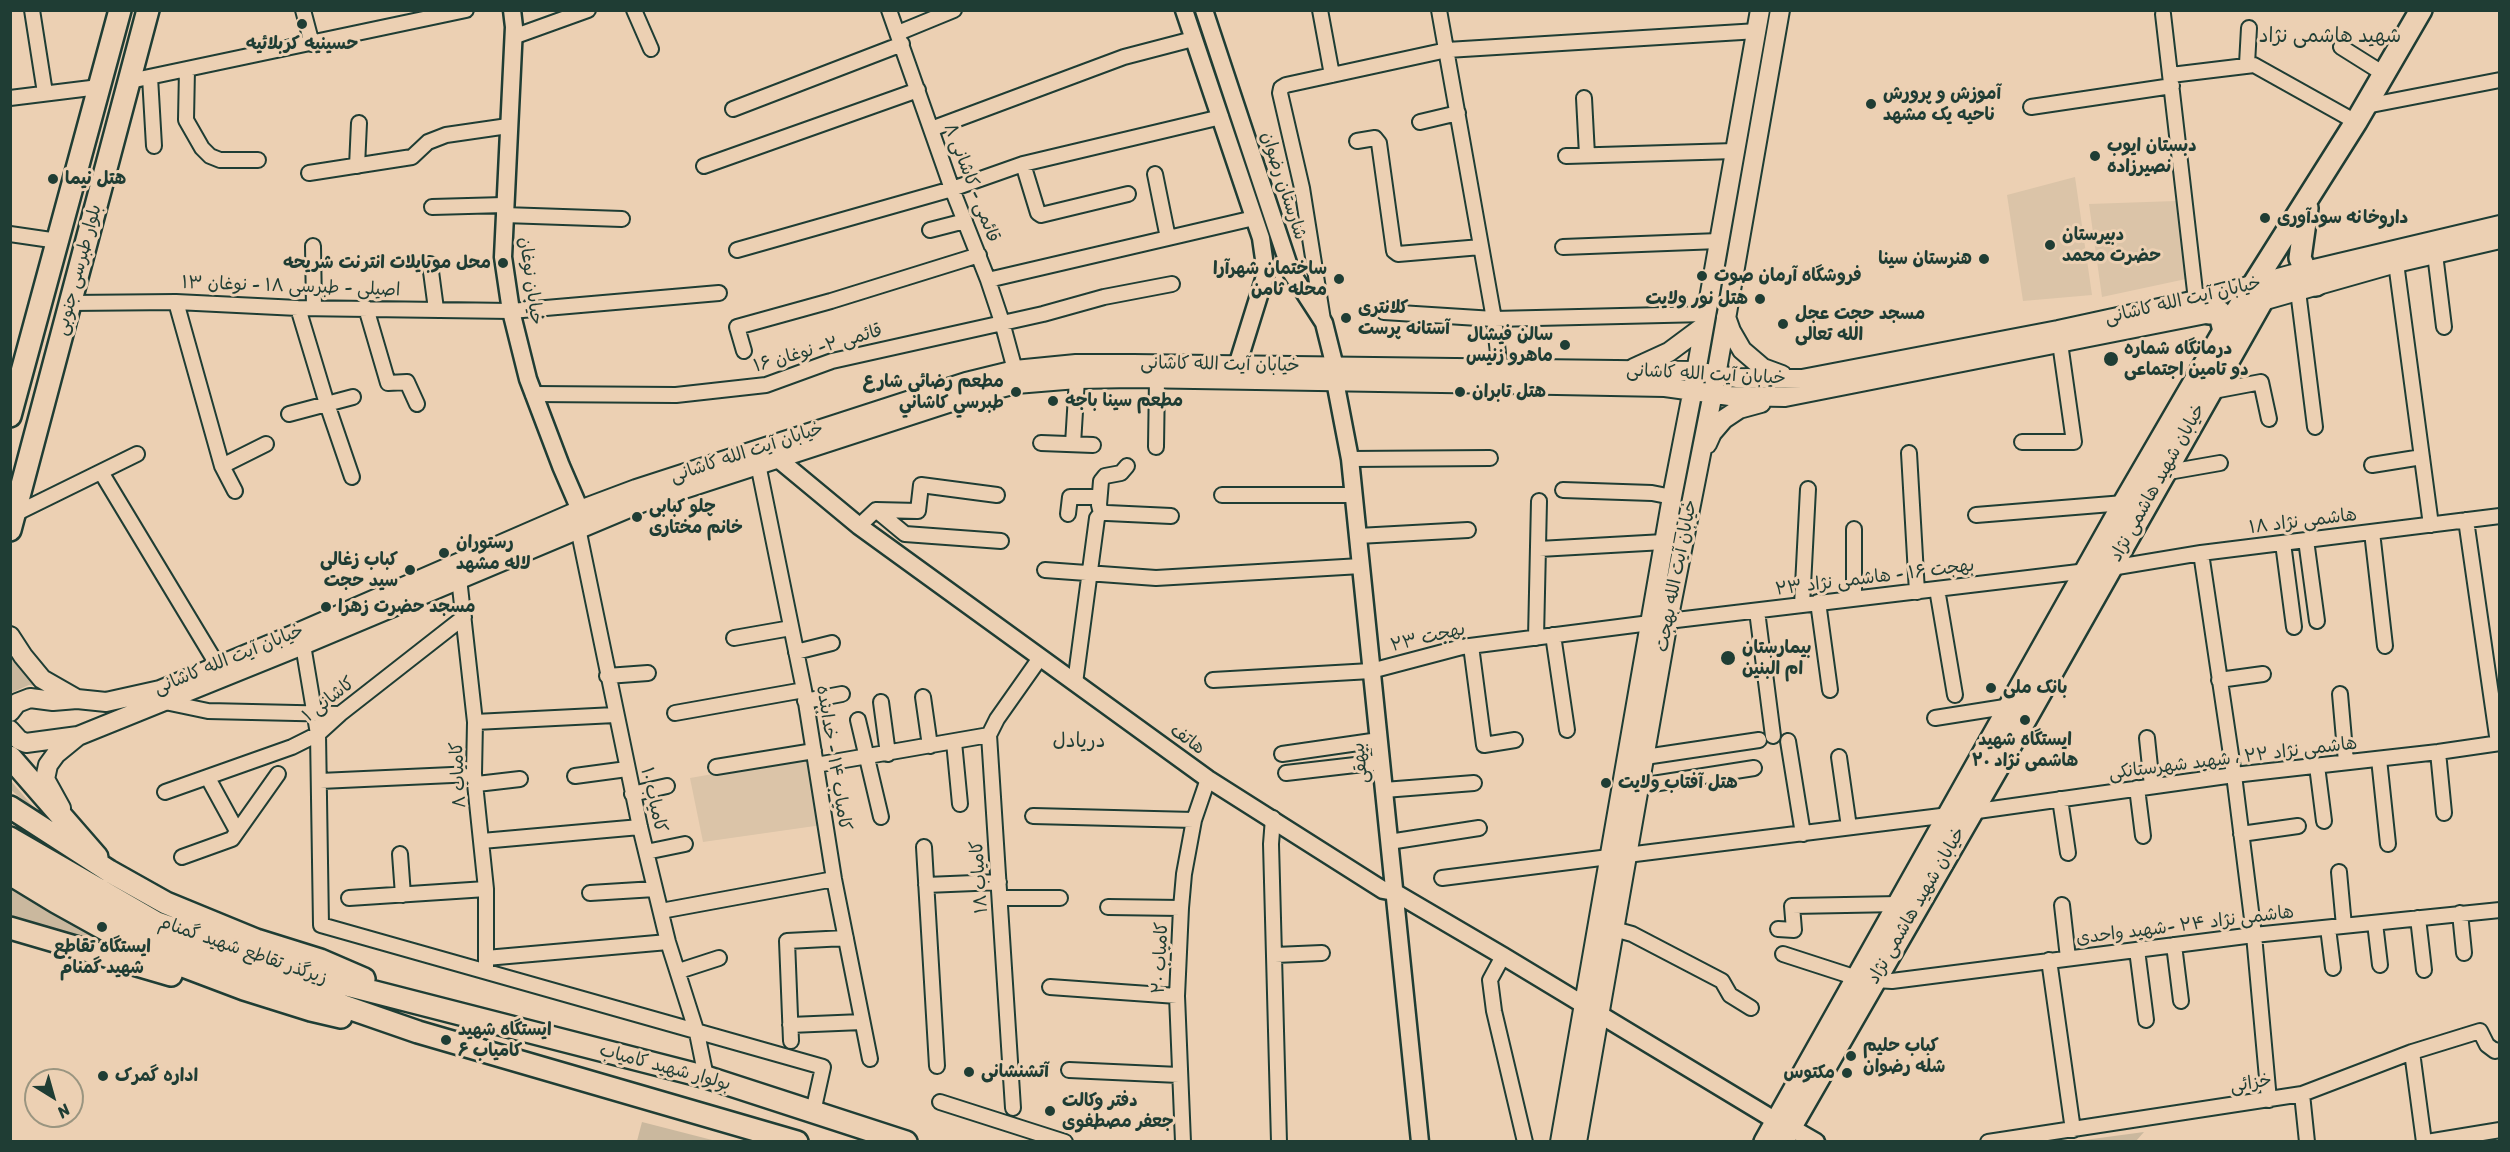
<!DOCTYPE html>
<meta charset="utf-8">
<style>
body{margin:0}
#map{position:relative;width:2510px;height:1152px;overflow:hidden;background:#ecd0b3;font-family:Sriracha,sans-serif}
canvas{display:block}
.frame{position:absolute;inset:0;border:12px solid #1f3d34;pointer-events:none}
.north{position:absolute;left:24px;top:1068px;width:60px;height:60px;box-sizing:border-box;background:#ecd0b3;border:2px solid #9a9580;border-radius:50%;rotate:143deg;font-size:16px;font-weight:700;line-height:24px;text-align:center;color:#1f3d34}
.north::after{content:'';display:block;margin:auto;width:21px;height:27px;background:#1f3d34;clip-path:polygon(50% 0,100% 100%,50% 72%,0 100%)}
</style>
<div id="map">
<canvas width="2510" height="1152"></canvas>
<div class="frame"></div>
<div class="north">N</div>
</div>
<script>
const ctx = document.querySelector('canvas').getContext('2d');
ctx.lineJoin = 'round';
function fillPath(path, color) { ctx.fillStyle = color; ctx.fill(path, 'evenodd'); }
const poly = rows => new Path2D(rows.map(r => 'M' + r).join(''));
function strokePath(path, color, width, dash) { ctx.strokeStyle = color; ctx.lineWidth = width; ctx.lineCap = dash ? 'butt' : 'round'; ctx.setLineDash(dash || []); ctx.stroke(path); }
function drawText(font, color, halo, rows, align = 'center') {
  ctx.font = font + ' Sriracha,"Playpen Sans Arabic",sans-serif'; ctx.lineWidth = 6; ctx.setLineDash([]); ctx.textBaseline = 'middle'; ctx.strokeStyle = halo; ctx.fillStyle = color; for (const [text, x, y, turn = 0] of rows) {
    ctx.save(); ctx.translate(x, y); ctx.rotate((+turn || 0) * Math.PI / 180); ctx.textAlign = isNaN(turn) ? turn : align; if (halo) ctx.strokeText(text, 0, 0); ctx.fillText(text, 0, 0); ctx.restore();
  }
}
const built = poly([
 [2075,177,2092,295,2023,301,2007,195],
 [2176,201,2186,279,2102,297,2089,204],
 [811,757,822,825,703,842,690,778]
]);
const green = poly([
 [10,656,23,673,39,687,29,685,11,693],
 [10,780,43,818,37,818,23,800,11,790],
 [10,888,23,892,128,953,11,917],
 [642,1122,716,1141,637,1141],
 [2144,1132,2136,1141,2077,1141]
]);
const minor = poly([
 [32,10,45,93],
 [303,10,312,44],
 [634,10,651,49],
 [889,10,952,189,988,280,1002,322,1015,370],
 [1320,10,1332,75],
 [1439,10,1494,319,1500,370],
 [2163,14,2196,300],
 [898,33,954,10],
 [513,37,588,10],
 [2341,47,2384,74],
 [2247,64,2249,28],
 [187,69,186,120,202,148,210,156,220,160,258,160],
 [2171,75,2254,65,2356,122],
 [150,77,154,146],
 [130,81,466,10],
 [10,98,99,87],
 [1584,98,1587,155],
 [2366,106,2500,80],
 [2031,107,2172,86],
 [733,109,902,44],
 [1420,122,1458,113],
 [931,129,1124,57,1193,39],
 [1357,141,1375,138,1379,143,1394,251,1398,254,1481,247],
 [1566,156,1735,151],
 [1023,164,1038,213,1041,215,1128,194],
 [357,166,359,123],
 [704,166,918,90],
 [309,173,412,157,428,142,446,135,508,126],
 [1155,174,1168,238],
 [432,207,504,205],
 [504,215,622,219],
 [930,230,965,221],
 [10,234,58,241],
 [313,246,314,308],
 [1563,247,1719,241],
 [737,250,952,189,1023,164,1221,117],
 [2435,254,2444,327],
 [2396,263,2431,525],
 [430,264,436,309],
 [988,280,1254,218],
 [2298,291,2315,427],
 [176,302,222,466,235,491],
 [70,303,176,302,298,308,511,311,719,293],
 [298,308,327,404,352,477],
 [366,308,388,383,407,382,417,404],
 [1384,312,1494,319,1706,314],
 [1323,320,1302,188,1280,93,1281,88,1286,85,1447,50,1758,31],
 [744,351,737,327,831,301,979,255],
 [2208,392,2261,382,2269,419],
 [533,394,676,395,766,385,832,361,1043,314,1104,297,1172,284],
 [289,414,353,397],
 [2022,442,2074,442,2060,343],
 [1041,443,1093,445],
 [1073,444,1077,379],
 [1156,447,1157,378],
 [1909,453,1917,592],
 [1350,459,1490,458],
 [758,464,804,690,834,879,870,1059],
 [2372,465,2422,457],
 [222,466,266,444],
 [101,472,218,666],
 [2163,473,2220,463],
 [1563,490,1652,493,1672,497],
 [1222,495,1353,495],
 [876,510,905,534,1001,541],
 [1101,513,1099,505,1101,481,1105,476,1121,473,1127,466],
 [15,514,137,454],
 [1068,514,1070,497,1099,497],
 [1976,515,2124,503],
 [2466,520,2498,743],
 [859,526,876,510,918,511,921,485,997,495],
 [578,528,640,827,668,942,697,1033,706,1077],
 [2372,532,2385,646],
 [1358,536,1468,530],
 [2306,540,2317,621],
 [2283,543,2294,627],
 [1539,549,1664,542],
 [2201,553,2234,775,2254,935,2269,1100],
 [2111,568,2201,553,2500,516],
 [1045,570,1156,578,1361,566],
 [459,578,475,722,474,774,486,889,486,970],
 [1937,589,1955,695],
 [1854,598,1854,529],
 [1818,602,1830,690],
 [1802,605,1808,489],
 [1757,611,1773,736],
 [1668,621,2087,571],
 [1553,635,1567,730],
 [734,638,791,628],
 [1536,638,1539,501],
 [303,645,318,734,321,925,823,1067,813,1112],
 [1471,646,1484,745,1515,740],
 [796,652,832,643],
 [607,676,648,673],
 [1213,680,1371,671,1462,647,1650,623],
 [2219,680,2263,674],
 [1075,683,1097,518,1101,513,1107,513,1171,516],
 [2340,694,2346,762],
 [923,697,930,746],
 [805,701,842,694],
 [165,702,208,711,340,714],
 [881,702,888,754],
 [675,713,804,690],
 [1935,718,2011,706],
 [858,720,881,817],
 [475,722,615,715],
 [2147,738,2152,786],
 [1788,741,1803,834],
 [954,742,960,804],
 [2438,752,2444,813],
 [1282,754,1379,740],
 [1645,757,1759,740],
 [1839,757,1849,827],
 [2379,759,2388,844],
 [816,765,989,735],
 [2317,766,2324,821],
 [716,767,814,751],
 [1286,773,1381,762],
 [575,776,627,769],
 [208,778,237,831],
 [320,781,474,774],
 [477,784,520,779],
 [1640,786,1754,768],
 [2137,788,2143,836],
 [1384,790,1474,783],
 [165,792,292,747,318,734,340,714,464,617],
 [632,794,667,786],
 [2060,799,2068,853],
 [1033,816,1194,820],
 [1273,818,1271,844,1279,1142],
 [2241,834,2298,826],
 [482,841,640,827],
 [1389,842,1479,828],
 [924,847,937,1066],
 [646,852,685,844],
 [400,854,403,895],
 [1627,855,1949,815,2234,775,2438,752,2500,743],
 [182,857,232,839,278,774],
 [2339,872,2344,926],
 [1442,878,1609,857],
 [926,885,999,882],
 [590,893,655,889],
 [349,898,486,889],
 [1000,898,1060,898],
 [2062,905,2068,958],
 [1108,907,1181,908],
 [661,911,834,879],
 [2460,913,2464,953],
 [2418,918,2424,970],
 [2375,923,2380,965],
 [2328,928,2333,968],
 [1614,929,1632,934,1722,981,1730,995,1751,1008],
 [1778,929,1794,930,1792,906,1899,904],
 [2174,945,2181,1001],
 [2137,950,2146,1020],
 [1783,954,1857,978],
 [1275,955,1322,953],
 [1503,956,1490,980,1494,1011,1525,1142],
 [486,958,668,942],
 [2049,960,2073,1130],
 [679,971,719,958],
 [1875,980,1892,981,2254,935,2500,910],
 [1050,987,1177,996],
 [790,1025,862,1022],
 [791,1041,787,941,846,938],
 [2412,1052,2424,1142],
 [1069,1070,1179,1075],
 [2302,1094,2307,1142],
 [940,1102,1065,1142],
 [1013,1108,989,735,997,719,1040,658],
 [1183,1142,1177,996,1181,908,1184,874,1194,820,1208,779],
 [1988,1142,2302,1094,2412,1052,2480,1031,2487,1045,2495,1051,2500,1050],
 [2427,1142,2500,1130]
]);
const tertiary = poly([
 [512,10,514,27,503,257,511,311,528,379,561,466,580,510],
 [1184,10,1261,238,1266,273,1237,366],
 [1204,10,1291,272,1324,323,1335,367,1335,381,1350,459,1420,1142],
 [775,449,777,458,859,526,1208,779,1383,890,1394,892,1503,956,1776,1121],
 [1790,1127,1816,1142]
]);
const secondary = poly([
 [2262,301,2396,263,2500,239],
 [1726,317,1731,331,1742,350,1763,368,1782,375],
 [1634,368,1669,352,1704,326],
 [1707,444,1712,433,1724,419,1739,409,1761,403],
 [10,636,23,656,42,679,77,699,106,702,160,690,297,633,580,510,636,489,966,382,1015,370,1076,364,1133,364,1696,371,1736,378,1802,379,2058,330,2196,300,2293,274,2500,225],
 [10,712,17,703,30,698,53,701,77,699],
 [10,730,19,740,26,743,78,736],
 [61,808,45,779,48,765,56,754,78,736,303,645,641,503,970,396,1016,384,1077,379,1133,378,1503,384,1665,387,1730,396,1785,397,2221,311],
 [1560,1142,1672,497,1693,389,1760,10],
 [1577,1142,1668,621,1713,393,1780,10]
]);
const primary = poly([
 [2307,208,2300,258,2307,274,2316,285],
 [2209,313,2216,313,2220,315,2224,331],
 [10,416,120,10],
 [10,530,148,10],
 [10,757,97,857],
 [10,807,109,871,166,903,256,940,320,960,364,979],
 [10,838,157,923,254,957,316,977,706,1077,906,1142],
 [10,857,151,938,248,973,418,1032,797,1142],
 [10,874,56,902,146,952,244,989,311,1010,341,1017],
 [10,928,171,975],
 [1765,1142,2124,503,2224,331,2356,122,2421,10],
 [1782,1142,2025,720,2262,301]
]);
const markers = [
 [302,24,6,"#1f3d34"],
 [1871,104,6,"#1f3d34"],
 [2095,156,6,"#1f3d34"],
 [53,179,6,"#1f3d34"],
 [2265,218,6,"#1f3d34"],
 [2050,245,6,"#1f3d34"],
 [1984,259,6,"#1f3d34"],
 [503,263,6,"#1f3d34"],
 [1702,276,6,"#1f3d34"],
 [1339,279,6,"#1f3d34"],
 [1760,299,6,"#1f3d34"],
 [1346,318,6,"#1f3d34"],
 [1783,324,6,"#1f3d34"],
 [1565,345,6,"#1f3d34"],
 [2111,359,8,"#1f3d34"],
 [1016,392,6,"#1f3d34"],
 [1460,392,6,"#1f3d34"],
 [1053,401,6,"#1f3d34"],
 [637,517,6,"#1f3d34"],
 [444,553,6,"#1f3d34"],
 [410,570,6,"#1f3d34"],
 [326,607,6,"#1f3d34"],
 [1728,658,8,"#1f3d34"],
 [1991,688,6,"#1f3d34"],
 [2025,720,6,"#1f3d34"],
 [1606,783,6,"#1f3d34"],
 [102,927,6,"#1f3d34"],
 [446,1040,6,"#1f3d34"],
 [1851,1056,6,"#1f3d34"],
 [969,1072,6,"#1f3d34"],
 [1847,1073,6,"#1f3d34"],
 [103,1076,6,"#1f3d34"],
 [1050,1111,6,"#1f3d34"]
];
const poiNames = [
 ["حسینیه کربلائیه",302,44,"center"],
 ["آموزش و پرورش",1883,94],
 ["ناحیه یک مشهد",1883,115],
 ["دبستان ایوب",2107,146],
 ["نصیرزاده",2107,167],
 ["هتل نیما",65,179],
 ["داروخانه سودآوری",2277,218],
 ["دبیرستان",2062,235],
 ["حضرت محمد",2062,256],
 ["هنرستان سینا",1972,259,"right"],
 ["محل موبايلات انترنت شريحه",491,263,"right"],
 ["ساختمان شهرآرا",1327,269,"right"],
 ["محله ثامن",1327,290,"right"],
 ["فروشگاه آرمان صوت",1714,276],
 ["هتل نور ولایت",1748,299,"right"],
 ["کلانتری",1358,308],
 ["آستانه پرست",1358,329],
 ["مسجد حجت عجل",1795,314],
 ["الله تعالی",1795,335],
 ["سالن فیشال",1553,335,"right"],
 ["ماهرو زنیس",1553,356,"right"],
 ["درمانگاه شماره",2124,349],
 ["دو تامین اجتماعی",2124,370],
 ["مطعم رضائي شارع",1004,382,"right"],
 ["طبرسي كاشاني",1004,403,"right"],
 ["هتل تابران",1472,392],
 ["مطعم سينا باجه",1065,401],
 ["چلو کبابی",649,507],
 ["خانم مختاری",649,528],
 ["رستوران",456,543],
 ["لاله مشهد",456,564],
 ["کباب زغالی",398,560,"right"],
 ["سید حجت",398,581,"right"],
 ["مسجد حضرت زهرا",338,607],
 ["بیمارستان",1742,648],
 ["ام البنین",1742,669],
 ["بانک ملی",2003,688],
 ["ایستگاه شهید",2025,740,"center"],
 ["هاشمی نژاد ۲۰",2025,761,"center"],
 ["هتل آفتاب ولایت",1618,783],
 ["ایستگاه تقاطع",102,947,"center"],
 ["شهید گمنام",102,968,"center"],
 ["ایستگاه شهید",458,1030],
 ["کامیاب ۶",458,1051],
 ["کباب حلیم",1863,1046],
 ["شله رضوان",1863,1067],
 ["آتشنشانی",981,1072],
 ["مکتوس",1835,1073,"right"],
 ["اداره گمرک",115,1076],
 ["دفتر وکالت",1062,1101],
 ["جعفر مصطفوی",1062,1122]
];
const streetNames = [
 ["قائمی - کاشانی ۸",971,183,69],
 ["شارستان رضوان",1283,186,72],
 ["بلوار طبرسی جنوبی",79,270,-75],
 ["خیابان نوغان",530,281,82],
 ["اصیلی - طبرسی ۱۸ - نوغان ۱۳",291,287,2],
 ["خیابان آیت الله کاشانی",2183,301,-13],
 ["قائمی ۲- نوغان ۱۶",818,349,-16],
 ["خیابان آیت الله کاشانی",1220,365,1],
 ["خیابان آیت الله کاشانی",1706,375,3],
 ["خیابان آیت الله کاشانی",747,453,-18],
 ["خیابان شهید هاشمی نژاد",2158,483,-61],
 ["هاشمی نژاد ۱۸",2303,522,-7],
 ["خیابان آیت الله بهجت",1677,576,-79],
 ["بهجت ۱۶ - هاشمی نژاد ۲۳",1875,578,-7],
 ["بهجت ۲۳",1428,638,-13],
 ["خیابان آیت الله کاشانی",229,660,-22],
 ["کاشانی ۱",329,700,-38],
 ["هاتف",1187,740,36],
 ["کامیاب ۱۴ - خدابنده",833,758,81],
 ["هاشمی نژاد ۲۲ ، شهید شهرستانکی",2233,759,-7],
 ["بیهقی",1361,763,-96],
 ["کامیاب ۸",459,775,-93],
 ["کامیاب ۱۰",653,800,77],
 ["کامیاب ۱۸",980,877,-94],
 ["خیابان شهید هاشمی نژاد",1917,906,-60],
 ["هاشمی نژاد ۲۴ -شهید واحدی",2185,926,-7],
 ["زیرگذر تقاطع شهید گمنام",243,951,19],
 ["کامیاب ۲۰",1161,958,-87],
 ["بولوار شهید کامیاب",665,1068,15],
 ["خزائی",2251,1084,-9]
];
const neighbourhoodNames = [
 ["شهید هاشمی نژاد",2330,37],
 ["دریادل",1079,742]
];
fillPath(built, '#dbc4a8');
fillPath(green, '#cab89e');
strokePath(minor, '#1f3d34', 18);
strokePath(tertiary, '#1f3d34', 21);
strokePath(secondary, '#1f3d34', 22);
strokePath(primary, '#1f3d34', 26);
strokePath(minor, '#ecd0b3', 14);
strokePath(tertiary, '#ecd0b3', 16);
strokePath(secondary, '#ecd0b3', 18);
strokePath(primary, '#ecd0b3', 21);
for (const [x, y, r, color] of markers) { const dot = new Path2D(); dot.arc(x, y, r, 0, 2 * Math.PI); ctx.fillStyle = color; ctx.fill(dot); strokePath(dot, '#ecd0b3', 2); }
drawText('bold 18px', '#1f3d34', '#ecd0b3', poiNames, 'left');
drawText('18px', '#1f3d34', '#ecd0b3', streetNames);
drawText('20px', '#1f3d34', '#ecd0b3', neighbourhoodNames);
</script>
